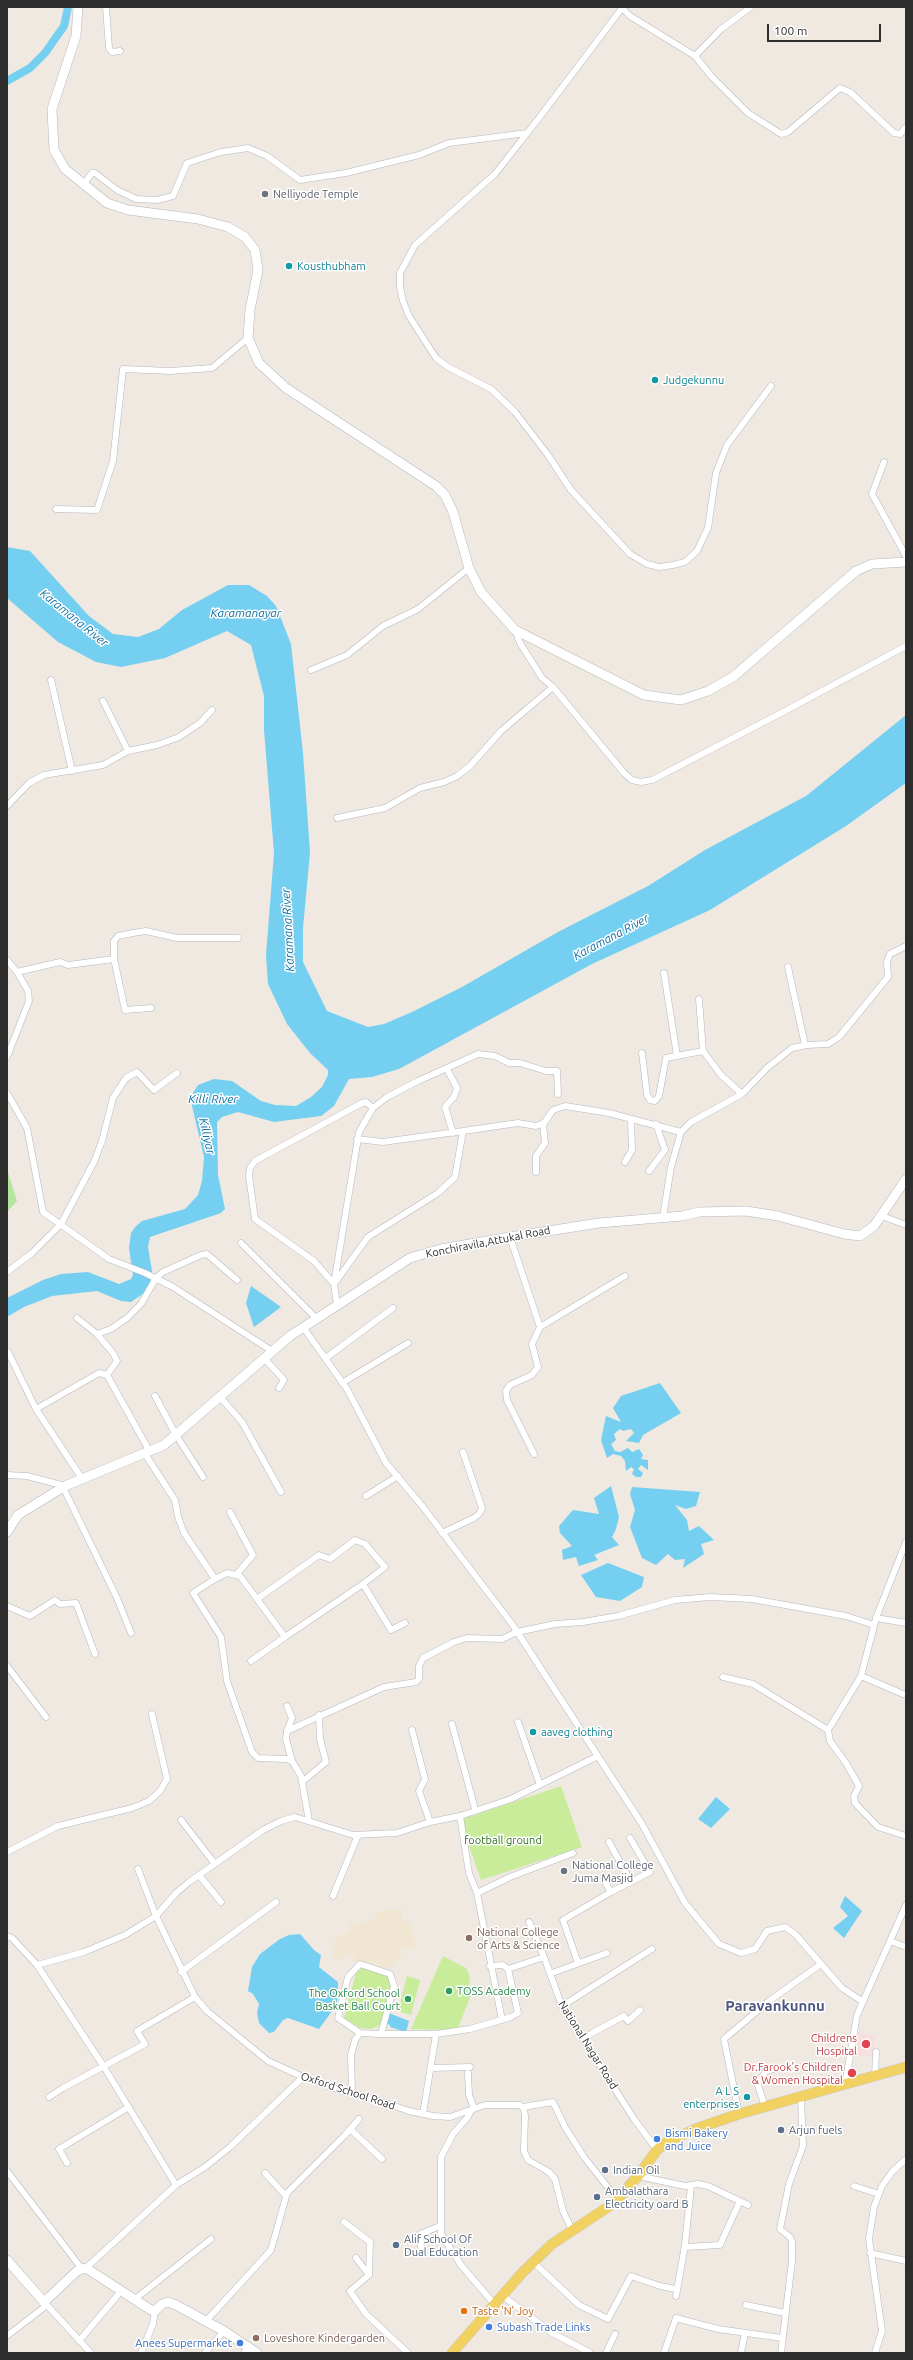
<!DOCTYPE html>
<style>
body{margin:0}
#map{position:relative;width:913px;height:2360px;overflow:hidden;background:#efe9e1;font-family:Ubuntu,sans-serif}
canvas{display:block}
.frame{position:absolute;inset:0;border:8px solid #2e2e2e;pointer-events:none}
.scale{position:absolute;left:767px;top:24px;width:114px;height:18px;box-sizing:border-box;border:2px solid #2e2e2e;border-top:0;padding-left:5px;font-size:12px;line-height:14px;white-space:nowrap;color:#2e2e2e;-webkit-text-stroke:3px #fff;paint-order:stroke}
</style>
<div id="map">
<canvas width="913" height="2360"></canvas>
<div class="frame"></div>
<div class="scale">100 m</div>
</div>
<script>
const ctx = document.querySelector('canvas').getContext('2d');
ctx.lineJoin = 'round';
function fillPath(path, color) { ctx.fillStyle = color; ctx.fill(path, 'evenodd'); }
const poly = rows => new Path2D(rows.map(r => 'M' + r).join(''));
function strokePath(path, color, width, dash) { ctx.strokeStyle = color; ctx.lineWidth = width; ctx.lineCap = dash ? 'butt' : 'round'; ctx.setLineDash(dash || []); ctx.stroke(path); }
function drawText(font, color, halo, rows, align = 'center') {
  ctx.font = font + ' Ubuntu,sans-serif'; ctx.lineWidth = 3; ctx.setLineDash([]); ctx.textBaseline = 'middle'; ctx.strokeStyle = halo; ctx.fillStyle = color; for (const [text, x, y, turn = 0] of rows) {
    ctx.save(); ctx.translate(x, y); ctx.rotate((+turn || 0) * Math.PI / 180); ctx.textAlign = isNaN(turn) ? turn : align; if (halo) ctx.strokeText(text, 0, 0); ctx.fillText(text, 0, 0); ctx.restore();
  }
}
const education = poly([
 [403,1909,401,1921,411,1922,411,1931,414,1932,412,1940,416,1940,417,1948,401,1949,401,1961,394,1961,394,1967,378,1967,377,1962,369,1964,353,1963,354,1954,346,1954,344,1959,334,1959,332,1941,336,1943,336,1937,348,1933,350,1924,375,1921,375,1912]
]);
const medical = poly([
 [858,2032,875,2035,874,2057,855,2055]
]);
const green = poly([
 [7,1169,17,1201,7,1212]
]);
const pitch = poly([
 [561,1786,582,1847,481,1880,460,1820],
 [443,1956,466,1968,470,1977,469,1986,471,1995,457,2030,411,2029],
 [367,1967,385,1974,392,1982,381,2025,371,2029,361,2028,344,2018,357,1969],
 [407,1976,420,1980,411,2015,398,2011]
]);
const water = poly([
 [7,547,30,551,89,616,113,634,138,637,159,629,182,610,228,585,249,585,267,596,276,606,291,644,303,753,310,852,303,928,303,962,327,1011,368,1027,384,1024,412,1012,462,987,558,932,648,886,705,850,806,796,906,715,906,783,846,826,710,910,592,964,399,1069,372,1077,349,1079,334,1106,321,1116,274,1122,238,1112,222,1117,217,1122,218,1175,225,1209,221,1213,150,1237,148,1247,152,1271,151,1283,147,1291,131,1302,121,1301,97,1291,52,1296,24,1307,7,1317,7,1298,43,1280,61,1274,88,1272,119,1284,131,1279,133,1275,129,1248,131,1233,135,1227,142,1221,185,1209,198,1195,202,1181,204,1157,192,1106,193,1093,198,1085,214,1079,232,1081,261,1101,275,1105,296,1106,311,1097,322,1087,328,1075,328,1070,310,1053,287,1024,268,984,266,955,274,853,264,730,264,696,251,645,227,631,165,658,121,667,96,662,58,642,7,598],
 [251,1286,281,1307,254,1327,246,1303],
 [660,1383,681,1413,643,1435,639,1443,626,1441,634,1433,631,1429,623,1431,620,1429,614,1434,616,1440,611,1444,615,1451,620,1452,628,1448,632,1452,639,1449,643,1455,641,1459,648,1460,648,1470,641,1465,638,1469,643,1473,641,1477,636,1477,632,1474,634,1469,631,1467,626,1471,625,1461,621,1456,613,1454,607,1458,601,1440,606,1416,621,1422,613,1408,621,1396],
 [611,1486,619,1517,616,1529,612,1537,619,1545,594,1555,598,1560,579,1566,576,1557,563,1560,562,1550,572,1546,560,1533,559,1526,573,1510,599,1514,594,1498],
 [632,1487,700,1492,696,1506,686,1509,675,1505,687,1520,689,1531,699,1526,714,1540,701,1544,704,1554,683,1568,685,1559,675,1560,668,1554,656,1565,642,1558,630,1527,635,1510,630,1494],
 [608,1563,644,1577,642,1587,620,1601,596,1597,581,1575],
 [716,1797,730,1809,711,1828,698,1819],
 [845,1896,862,1911,844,1938,833,1928,848,1916,840,1907],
 [300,1934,314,1950,321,1955,319,1967,338,1982,338,1998,335,2007,319,2029,288,2018,283,2020,274,2032,269,2033,259,2023,257,2013,259,2004,253,1994,248,1991,252,1967,260,1954,280,1939,289,1935],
 [389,2013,409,2021,406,2032,390,2027,390,2025,385,2023]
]);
const canal = poly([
 [7,81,30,68,45,53,64,26,68,7]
]);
const street = poly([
 [106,7,109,48,112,52,120,51],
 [621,7,630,16,695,56,712,77,748,113,781,134,788,132,840,88,850,92,894,133,900,134,906,127],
 [622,8,539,118,495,174,415,245,400,273,400,287,403,301,409,316,436,358,448,367,491,389,515,412,548,455,571,490,630,554,647,564,659,567,673,565,685,562,697,551,708,528,716,473,727,445,771,386],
 [695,56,721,29,751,7],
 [83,185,92,173,95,173,117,190,136,199,157,200,173,196,187,163,221,152,248,148,267,156,300,180,346,173,419,155,449,143,527,133],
 [884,462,872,494,906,556],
 [56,509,97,510,113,461,123,369,170,371,212,368,248,338],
 [515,630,520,643,542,678,553,687,624,773,632,780,641,782,652,780,785,711,906,646],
 [311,670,347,655,383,626,418,609,469,568],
 [51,680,72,771],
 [103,701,128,751],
 [7,806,29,783,44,775,103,765,128,751,157,745,179,737,200,723,212,710],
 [337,818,385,808,420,788,444,782,457,776,470,766,501,731,553,687],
 [114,959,114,941,118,936,133,933,146,931,177,938,238,938],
 [7,960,17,972,28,991,29,1001,7,1057],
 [788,967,805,1045],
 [17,972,60,962,68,965,114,959,125,1010,151,1008],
 [664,973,677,1056],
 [699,999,703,1051],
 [642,1053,647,1095,650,1100,655,1101,659,1096,666,1058,703,1051,721,1075,742,1094],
 [447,1069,457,1088,454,1097,445,1107,453,1133],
 [7,1093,27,1128,43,1212,109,1259,145,1273,173,1287,272,1351],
 [357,1139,383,1142,463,1131],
 [625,1162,632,1150,631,1120],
 [649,1171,665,1150,656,1124],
 [536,1172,536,1156,545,1143,543,1123],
 [882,1216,906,1225],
 [663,1217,671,1167,681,1132,691,1122,742,1094,767,1068,792,1048,807,1045,828,1044,839,1037,888,977,887,962,890,954,906,946],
 [510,1237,540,1327],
 [241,1243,316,1318],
 [7,1272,32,1253,61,1224,94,1162,102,1141,113,1098,126,1078,137,1072,154,1090,177,1073],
 [334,1284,368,1237,438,1193,455,1177,463,1131,518,1123,536,1126,544,1123,553,1110,565,1106,609,1113,681,1132],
 [334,1284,359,1132,373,1108],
 [337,1305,334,1284,314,1261,255,1219,249,1176,250,1168,255,1161,362,1103,366,1102,373,1108,387,1097,418,1081,478,1054,495,1056,509,1063,520,1063,546,1071,557,1071,558,1094],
 [77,1318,97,1334,113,1353,117,1361,107,1375],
 [303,1327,347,1389,386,1463,423,1507,512,1624,642,1824,685,1903,719,1944,741,1953,755,1949,767,1931,785,1927,795,1934,842,1988,862,2001],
 [97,1334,111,1329,127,1318,141,1304,156,1278,163,1272,201,1255,207,1254,237,1280],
 [8,1352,36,1409,83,1480],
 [264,1358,284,1380,279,1388],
 [326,1358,393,1308],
 [342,1383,408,1343],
 [155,1396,176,1435,203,1477],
 [220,1397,242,1422,281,1492],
 [36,1409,99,1373,107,1375,150,1452],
 [145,1454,175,1500,178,1517,184,1533,215,1579,193,1593,221,1637,227,1681,252,1752,258,1758,286,1759,292,1761,301,1776,309,1821],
 [534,1454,507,1400,506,1391,510,1385,532,1375,538,1367,532,1344,540,1327,625,1276],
 [7,1475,27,1476,65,1486],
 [63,1487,117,1598,131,1633],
 [366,1496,398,1476],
 [230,1512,253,1555,236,1575],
 [442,1533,474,1518,479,1514,482,1508,463,1452],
 [906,1542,876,1618,861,1676,828,1730,830,1741,846,1763,859,1786,854,1796,855,1803,878,1827,906,1836],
 [215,1579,227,1573,240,1576,285,1637,363,1584,391,1630,405,1623],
 [257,1599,319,1555,330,1559,355,1540,365,1544,385,1567,363,1584],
 [7,1606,30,1616,55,1600,60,1604,76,1603,95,1654],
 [876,1618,906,1623],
 [251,1661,285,1637],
 [7,1666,46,1717],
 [861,1676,903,1694],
 [723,1677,753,1684,828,1730],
 [287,1706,292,1718,287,1731,286,1739,292,1761],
 [518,1722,540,1785],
 [452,1724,475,1809],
 [412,1730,425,1779,419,1791,430,1822],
 [287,1731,384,1687,416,1682,419,1679,419,1666,423,1658,454,1642,467,1638,502,1639,517,1632,555,1624,583,1622,618,1616,675,1600,710,1597,752,1599,846,1616,874,1625],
 [302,1782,326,1762,320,1739,319,1715],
 [460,1816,469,1873,477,1893,502,2020],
 [181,1820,215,1864],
 [609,1842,631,1882],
 [7,1852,58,1826,132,1808,149,1801,160,1791,167,1779,152,1714],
 [138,1869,156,1916,176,1893,189,1882,263,1830,281,1821,295,1817,353,1835,397,1833,430,1822,460,1816,511,1799,598,1756],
 [199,1875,221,1902],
 [606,1884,611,1892],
 [477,1893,510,1877,573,1853],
 [333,1896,358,1835],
 [529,1922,544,1957],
 [7,1936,12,1938,37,1965,84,1952,125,1935,156,1916,195,1997,207,2011,268,2061,303,2077,339,2090,371,2098,409,2111,433,2116,450,2117,485,2105,520,2105,524,2109,525,2116,524,2151,528,2160,549,2172,555,2179,563,2211,573,2232],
 [890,1941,906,1947],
 [578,1963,563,1920,611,1892,650,1872,630,1838],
 [37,1965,104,2067,176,2185,86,2268],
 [490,1966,503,1965,508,1969],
 [181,1972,276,1902],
 [552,1973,607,1953],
 [562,2006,652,1949],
 [381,2034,436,2034,470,2029,511,2017,518,2013,508,1969,544,1957,562,2006,634,2119,657,2150],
 [584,2039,594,2032,624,2016,628,2021,640,2010],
 [431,2068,470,2067],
 [468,2073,469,2095,474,2108],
 [875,2077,876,2052],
 [845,2085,857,2015,906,1905],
 [352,2093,351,2055,355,2040,360,2033,381,2034,394,1986,390,1974,360,1964,348,1977,338,2018,360,2033],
 [49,2097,63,2088,145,2044,137,2031,195,1997],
 [523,2107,553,2102,565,2127,584,2157,617,2199],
 [765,2107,758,2085,760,2080,766,2071,777,2068],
 [472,2109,467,2118,453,2134,441,2157,441,2234,461,2265,495,2305],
 [423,2114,436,2034],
 [739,2114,724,2039,769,2001,821,1964],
 [350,2129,382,2159],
 [67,2163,59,2149,129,2107],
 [7,2171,82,2269],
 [265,2173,285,2195],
 [638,2176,685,2186,698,2184,708,2186,748,2205],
 [176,2185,205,2167,230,2147,303,2077],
 [854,2186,879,2194],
 [344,2222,370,2242,369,2275],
 [421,2247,420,2234,440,2226],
 [685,2247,720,2245,739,2203],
 [870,2253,906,2261],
 [356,2258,369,2275,350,2291,366,2314,408,2353],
 [533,2262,579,2305,608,2319,631,2276,660,2286,676,2289],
 [503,2296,552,2333,589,2352],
 [676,2296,685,2245,691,2186],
 [135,2299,211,2239],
 [44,2302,91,2353],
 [746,2305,785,2313],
 [206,2321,271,2250,287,2193,345,2135,359,2119],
 [7,2336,47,2305],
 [79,2341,122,2290],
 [141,2353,153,2324,155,2311],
 [205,2353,224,2331],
 [244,2353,249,2347],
 [606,2353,615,2334],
 [664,2353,676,2318,718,2329,782,2338],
 [741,2353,745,2333],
 [781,2353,792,2261,792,2242,790,2237,780,2229,789,2184,803,2146,801,2098],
 [875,2353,882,2331,869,2239,874,2207,882,2186,892,2172,906,2159]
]);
const secondary = poly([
 [78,7,76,36,52,109,54,150,65,169,107,203,128,210,198,219,228,227,245,237,255,250,258,270,250,310,248,338,259,363,286,388,436,486,445,495,453,512,469,568,481,592,515,630,644,695,681,700,708,691,733,677,856,571,872,564,906,562],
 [7,1532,18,1515,65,1486,164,1445,290,1336,410,1258,441,1249,510,1237,599,1223,682,1216,699,1212,746,1211,778,1216,844,1234,860,1236,874,1226,906,1179],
 [7,2260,44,2302,77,2271,86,2268,151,2310,155,2311,162,2304,168,2302,176,2305,224,2331,257,2353]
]);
const primary = poly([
 [452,2353,522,2273,552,2244,614,2203,638,2176,657,2150,667,2142,698,2128,739,2114,906,2067]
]);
const markers = [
 [265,194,4,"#6b7280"],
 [289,266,4,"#0f9aa8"],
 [655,380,4,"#0f9aa8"],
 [533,1732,4,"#0f9aa8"],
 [564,1871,4,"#6b7280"],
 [469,1938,4,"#8d6e63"],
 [449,1991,4,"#2e9e5b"],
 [408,1999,4,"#2e9e5b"],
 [866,2044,5,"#e0444e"],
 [852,2073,5,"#e0444e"],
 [747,2097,4,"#0f9aa8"],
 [781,2130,4,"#5c6f8a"],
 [657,2139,4,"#3f7fe0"],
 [605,2170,4,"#5c6f8a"],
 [597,2197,4,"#5c6f8a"],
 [396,2245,4,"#5c6f8a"],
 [464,2311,4,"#e8710a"],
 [489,2327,4,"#3f7fe0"],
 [256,2338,4,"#8d6e63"],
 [240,2343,4,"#3f7fe0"]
];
const worshipNames = [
 ["Nelliyode Temple",273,194],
 ["National College",572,1865],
 ["Juma Masjid",572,1878]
];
const cultureNames = [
 ["Kousthubham",297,266],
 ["Judgekunnu",663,380],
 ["aaveg clothing",541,1732],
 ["A L S",739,2091,"right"],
 ["enterprises",739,2104,"right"]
];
const streetNames = [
 ["Konchiravila,Attukal Road",488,1242,-11],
 ["National Nagar Road",588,2045,58],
 ["Oxford School Road",348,2091,18]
];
const parkNames = [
 ["football ground",503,1840]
];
const educationNames = [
 ["National College",477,1932],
 ["of Arts & Science",477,1945],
 ["Loveshore Kindergarden",264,2338]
];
const leisureNames = [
 ["TOSS Academy",457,1991],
 ["The Oxford School",400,1993,"right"],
 ["Basket Ball Court",400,2006,"right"]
];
const healthNames = [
 ["Childrens",857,2038],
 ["Hospital",857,2051],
 ["Dr.Farook's Children",843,2067],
 ["& Women Hospital",843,2080]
];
const serviceNames = [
 ["Arjun fuels",789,2130],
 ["Indian Oil",613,2170],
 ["Ambalathara",605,2191],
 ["Electricity oard B",605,2204],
 ["Alif School Of",404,2239],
 ["Dual Education",404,2252]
];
const shopNames = [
 ["Bismi Bakery",665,2133],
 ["and Juice",665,2146],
 ["Subash Trade Links",497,2327],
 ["Anees Supermarket",232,2343,"right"]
];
const foodNames = [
 ["Taste 'N' Joy",472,2311]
];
const waterNames = [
 ["Karamanayar",246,613],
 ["Karamana River",74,618,39],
 ["Karamana River",288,930,-93],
 ["Karamana River",611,937,-28],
 ["Killi River",213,1099],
 ["Killiyar",207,1136,77]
];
const districtNames = [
 ["Paravankunnu",775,2006]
];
fillPath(education, '#f0e6d1');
fillPath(medical, '#f5dfe0');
fillPath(green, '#b6e59e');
fillPath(pitch, '#c9ec9a');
fillPath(water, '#75cff0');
strokePath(canal, '#75cff0', 8);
strokePath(street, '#b4b7c1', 7);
strokePath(secondary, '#b4b7c1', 10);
strokePath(primary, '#c9c9c9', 11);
strokePath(street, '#fff', 6);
strokePath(secondary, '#fff', 9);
strokePath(primary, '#f2d163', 10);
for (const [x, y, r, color] of markers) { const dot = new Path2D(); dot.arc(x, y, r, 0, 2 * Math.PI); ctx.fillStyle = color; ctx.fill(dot); strokePath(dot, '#fff', 1.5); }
drawText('11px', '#5b616d', '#fff', worshipNames, 'left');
drawText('11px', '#0d838f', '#fff', cultureNames, 'left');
drawText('11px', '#2e2e2e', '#fff', streetNames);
drawText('11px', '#2c6e1b', '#fff', parkNames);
drawText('11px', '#785e54', '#fff', educationNames, 'left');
drawText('11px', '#27864d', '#fff', leisureNames, 'left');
drawText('11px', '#be3a42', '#fff', healthNames, 'right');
drawText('11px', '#4e5e75', '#fff', serviceNames, 'left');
drawText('11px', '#366cbe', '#fff', shopNames, 'left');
drawText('11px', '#c56008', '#fff', foodNames, 'left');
drawText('italic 12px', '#0d6fa3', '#fff', waterNames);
drawText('bold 15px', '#4d5680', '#fff', districtNames);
</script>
